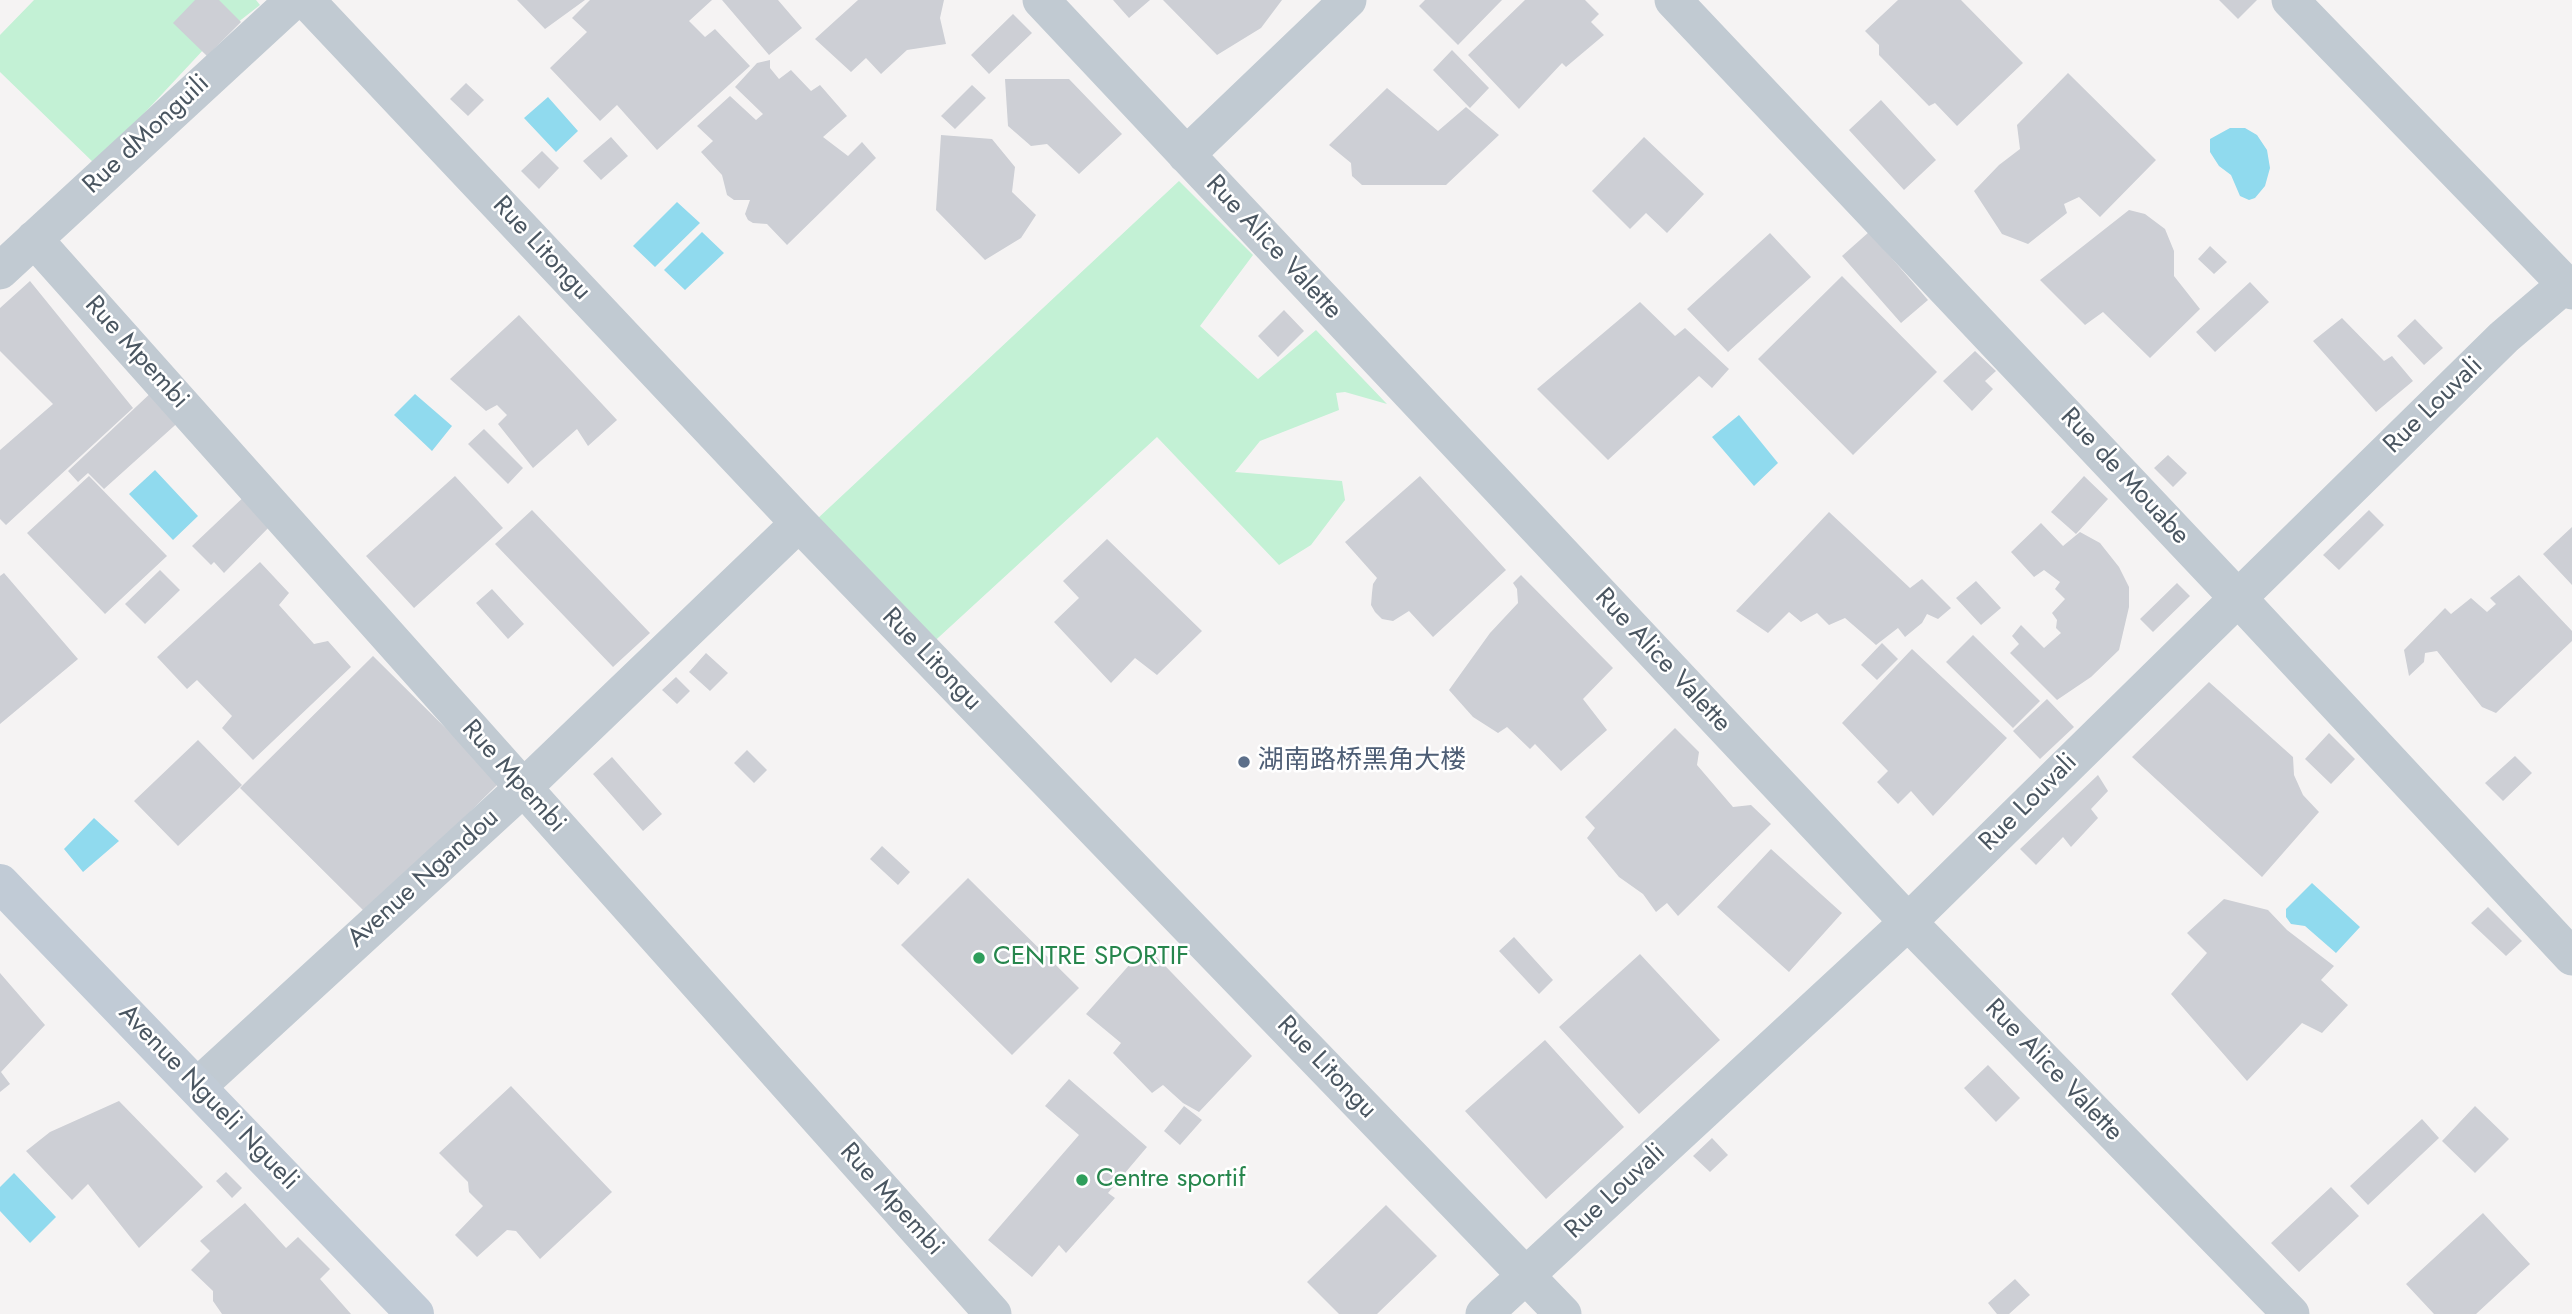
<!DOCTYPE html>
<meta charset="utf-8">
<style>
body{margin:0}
canvas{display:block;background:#f5f3f3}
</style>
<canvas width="2572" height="1314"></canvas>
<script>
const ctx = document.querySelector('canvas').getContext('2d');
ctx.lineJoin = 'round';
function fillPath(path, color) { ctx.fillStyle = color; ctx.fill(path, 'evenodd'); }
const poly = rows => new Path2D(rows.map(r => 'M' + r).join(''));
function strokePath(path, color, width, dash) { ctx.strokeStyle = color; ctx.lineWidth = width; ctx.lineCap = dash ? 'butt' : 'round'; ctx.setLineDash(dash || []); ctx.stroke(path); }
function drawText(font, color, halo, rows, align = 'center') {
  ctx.font = font + ' Jost,"Noto Sans SC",sans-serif'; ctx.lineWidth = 5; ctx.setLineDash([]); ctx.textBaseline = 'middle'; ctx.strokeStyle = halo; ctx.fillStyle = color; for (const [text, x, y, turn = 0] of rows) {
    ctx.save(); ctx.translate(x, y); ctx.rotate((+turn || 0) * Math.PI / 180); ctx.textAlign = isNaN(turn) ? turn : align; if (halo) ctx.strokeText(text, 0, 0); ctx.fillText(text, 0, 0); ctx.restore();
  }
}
const green = poly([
 [34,0,256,0,260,5,205,48,96,165,0,72,0,35],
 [1179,181,1253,255,1200,326,1258,379,1316,330,1387,404,1345,392,1336,393,1339,410,1260,441,1235,472,1342,481,1345,500,1311,545,1279,565,1157,437,927,648,816,520]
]);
const water = poly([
 [548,97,578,131,556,152,524,118],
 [2230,128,2245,128,2257,135,2267,150,2270,168,2265,186,2255,198,2249,200,2240,196,2231,175,2219,166,2210,152,2210,139],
 [677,202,700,223,655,267,633,246],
 [702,232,724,253,685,290,664,270],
 [415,394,452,426,432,451,394,415],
 [1739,415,1778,463,1754,486,1712,437],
 [155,470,198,516,173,540,129,494],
 [94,818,119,841,83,872,64,849],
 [2312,883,2360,927,2336,953,2305,926,2291,924,2286,917,2286,909],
 [14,1173,56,1217,30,1243,0,1211,0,1187]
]);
const building = poly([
 [195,0,219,0,241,22,207,56,173,23],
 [517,0,585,0,545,29],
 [590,0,712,0,689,21,705,37,715,29,750,66,657,150,617,105,600,121,550,68,587,32,572,18],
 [722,0,778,0,802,28,769,55],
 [858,0,944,0,940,18,946,44,907,50,881,74,866,58,851,72,815,39],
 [1113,0,1150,0,1129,18],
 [1163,0,1282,0,1261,28,1217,55],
 [1425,0,1502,0,1458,45,1419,6],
 [1525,0,1585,0,1599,14,1591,22,1604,35,1566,67,1562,63,1519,109,1468,55],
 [1898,0,1961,0,2023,63,1957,126,1935,103,1929,106,1879,55,1879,45,1865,31],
 [2219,0,2257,0,2238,19],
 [1013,14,1032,33,989,74,971,55],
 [1452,50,1489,88,1470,108,1433,70],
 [770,60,770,68,779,79,791,70,811,91,820,85,847,116,823,137,848,156,862,142,876,158,787,245,767,224,753,223,748,220,745,214,750,200,734,200,727,195,722,175,701,152,713,141,697,126,730,96,756,120,763,114,735,87,757,63],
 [2068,73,2156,160,2100,217,2079,197,2064,204,2067,213,2028,244,2002,234,1974,191,1999,165,2020,149,2017,125],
 [1005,79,1069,79,1122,134,1079,174,1047,144,1031,146,1008,126],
 [466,83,484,100,468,116,450,99],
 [972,85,986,98,955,129,941,116],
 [1387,88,1438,131,1466,107,1499,135,1446,185,1362,185,1352,176,1351,163,1329,145],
 [1881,100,1936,160,1904,190,1849,130],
 [941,135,992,139,1015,167,1012,192,1036,215,1021,238,985,260,936,210],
 [611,137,628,156,601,180,583,161],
 [1644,137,1704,194,1667,233,1646,213,1630,229,1592,191],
 [542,151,559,168,539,189,521,171],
 [2129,210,2145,214,2165,229,2174,251,2174,276,2200,309,2150,358,2103,312,2085,325,2040,280],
 [1869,232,1928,300,1901,323,1842,256],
 [1770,233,1811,277,1728,352,1687,309],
 [2210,246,2227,262,2214,274,2198,259],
 [1842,276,1937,372,1853,455,1758,359],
 [30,281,133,408,6,525,0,519,0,450,53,404,0,351,0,308],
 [2250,282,2269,302,2215,352,2196,332],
 [1640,302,1675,336,1685,328,1729,369,1712,388,1699,376,1608,460,1537,389],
 [1284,310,1304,331,1278,357,1258,336],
 [519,315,617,420,588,446,577,429,533,468,498,424,507,415,497,405,486,411,450,379],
 [2342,318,2384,361,2392,356,2413,381,2376,412,2313,341],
 [2415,319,2443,348,2424,365,2397,336],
 [1975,351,1996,371,1985,381,1993,389,1972,411,1943,381],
 [155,389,183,418,104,489,88,473,78,482,68,471],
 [484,429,523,468,508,484,468,444],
 [2168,455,2187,473,2173,487,2154,468],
 [89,476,167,556,105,614,27,533],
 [455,476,503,528,414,608,366,556],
 [1420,476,1506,570,1433,637,1409,611,1393,621,1382,619,1375,612,1371,605,1372,593,1373,584,1377,578,1345,542],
 [2084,476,2108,499,2076,534,2051,512],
 [250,491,277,519,224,573,214,562,211,565,192,546],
 [532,510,650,633,613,667,495,544],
 [2369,510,2384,525,2339,570,2323,555],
 [1829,512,1910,588,1922,579,1951,608,1938,619,1927,614,1922,623,1905,637,1898,628,1876,645,1845,618,1829,625,1817,613,1801,622,1789,612,1768,633,1736,611],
 [2041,523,2063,546,2080,532,2100,543,2119,567,2129,587,2129,607,2119,650,2091,677,2057,700,2010,653,2019,644,2012,636,2021,625,2044,648,2061,633,2056,628,2057,620,2052,613,2065,599,2055,589,2060,582,2044,570,2034,577,2011,552],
 [2572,527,2572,585,2543,554],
 [1107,539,1202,631,1157,675,1135,658,1111,683,1054,622,1079,598,1063,581],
 [260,562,289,593,279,605,314,644,328,641,351,667,253,760,222,728,232,716,197,680,187,689,157,657],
 [160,570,180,590,145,624,125,604],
 [4,573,78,659,0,724,0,576],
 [1521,575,1613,668,1583,699,1607,730,1561,771,1535,744,1530,749,1507,727,1498,733,1473,717,1449,690,1490,633,1518,603,1517,589,1513,583],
 [2519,575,2572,631,2572,641,2496,713,2482,707,2437,651,2425,653,2424,662,2409,676,2404,650,2445,608,2451,614,2471,598,2487,612,2496,604,2490,598],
 [1976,581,2001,608,1981,625,1956,598],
 [2177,583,2190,596,2153,632,2140,619],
 [492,589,524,624,508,639,476,603],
 [1973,635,2040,701,2013,728,1946,662],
 [1882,643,1898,659,1877,680,1861,665],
 [1912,649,2007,738,1933,816,1911,791,1898,804,1877,782,1888,771,1842,723],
 [706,653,728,673,710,691,689,672],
 [373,656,500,782,367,914,240,788],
 [676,677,690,691,677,704,662,690],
 [2209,682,2293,757,2294,775,2303,795,2319,812,2262,877,2132,757],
 [2047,699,2074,727,2040,759,2013,731],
 [1675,728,1699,752,1697,765,1733,807,1751,805,1771,824,1678,916,1667,903,1656,912,1643,894,1619,877,1587,838,1595,828,1585,817],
 [2329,733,2355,759,2331,784,2305,759],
 [198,740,242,785,178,846,134,801],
 [747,750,767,770,754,783,734,763],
 [2515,756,2532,773,2503,801,2485,783],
 [612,757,662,814,643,831,593,774],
 [2098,775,2108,791,2091,809,2098,818,2071,847,2063,837,2036,865,2020,849],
 [882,846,910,872,898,885,870,859],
 [1771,849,1842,913,1789,972,1717,907],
 [968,878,1079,988,1012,1055,901,945],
 [2224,899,2268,910,2287,930,2334,966,2321,980,2348,1005,2322,1033,2302,1023,2247,1081,2171,994,2207,953,2187,933],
 [2488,907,2522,941,2506,956,2471,923],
 [1514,937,1553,980,1539,994,1499,951],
 [1146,946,1252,1056,1199,1112,1183,1103,1163,1085,1152,1093,1113,1053,1121,1043,1086,1014],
 [1640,954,1720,1040,1639,1114,1559,1027],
 [0,973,45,1025,1,1072,10,1084,0,1092],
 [1545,1040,1624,1127,1546,1199,1465,1111],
 [1988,1065,2020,1098,1996,1122,1964,1088],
 [1069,1079,1147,1147,1108,1193,1115,1198,1066,1253,1059,1245,1032,1277,988,1240,1079,1135,1045,1106],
 [511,1086,612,1192,540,1259,516,1231,507,1230,477,1257,455,1235,483,1206,469,1192,468,1182,439,1153],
 [119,1101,203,1187,139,1248,88,1184,72,1200,26,1151,50,1132],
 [1184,1106,1202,1120,1180,1145,1164,1131],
 [2475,1106,2509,1139,2475,1173,2442,1141],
 [2422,1119,2439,1138,2368,1205,2350,1186],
 [1712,1138,1728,1155,1710,1172,1693,1156],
 [226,1172,242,1188,232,1198,216,1181],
 [2331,1187,2359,1216,2299,1272,2271,1243],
 [245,1203,286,1248,298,1237,330,1269,320,1279,351,1314,222,1314,213,1301,213,1291,191,1270,210,1251,200,1241],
 [1386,1205,1437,1256,1377,1314,1339,1314,1307,1282],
 [2483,1213,2530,1264,2476,1314,2434,1314,2406,1284],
 [2015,1279,2030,1295,2009,1314,1997,1314,1988,1303]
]);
const street = poly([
 [306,0,799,523,1563,1314],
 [1041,0,1908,922,2291,1314],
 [1673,0,2237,597,2572,957],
 [2290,0,2572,291],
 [1186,155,1348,0],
 [34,239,993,1314],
 [0,271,294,0],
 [197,1087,523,788,799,523],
 [1484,1314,1908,922,2504,337,2566,284]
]);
const secondary = poly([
 [0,883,415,1314]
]);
const markers = [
 [1244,762,7,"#5c6f8a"],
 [979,958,7,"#2e9e5b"],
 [1082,1180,7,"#2e9e5b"]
];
const streetNames = [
 ["Rue dMonguili",147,135,-43],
 ["Rue Alice Valette",1273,248,47],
 ["Rue Litongu",541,249,47],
 ["Rue Mpembi",136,353,48],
 ["Rue Louvali",2434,406,-44],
 ["Rue de Mouabe",2124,477,47],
 ["Rue Litongu",931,660,46],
 ["Rue Alice Valette",1662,661,47],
 ["Rue Mpembi",513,777,48],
 ["Rue Louvali",2029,803,-45],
 ["Avenue Ngandou",424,879,-42],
 ["Rue Litongu",1326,1068,46],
 ["Rue Alice Valette",2053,1071,46],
 ["Avenue Ngueli Ngueli",208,1098,46],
 ["Rue Louvali",1616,1192,-43],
 ["Rue Mpembi",891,1200,48]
];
const serviceNames = [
 ["湖南路桥黑角大楼",1258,762]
];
const leisureNames = [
 ["CENTRE SPORTIF",993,958],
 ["Centre sportif",1096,1180]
];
fillPath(green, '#c3f1d5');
fillPath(water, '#90daee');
fillPath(building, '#cdcfd5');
strokePath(street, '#c1cad2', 37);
strokePath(secondary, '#c1cbd6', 38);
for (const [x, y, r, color] of markers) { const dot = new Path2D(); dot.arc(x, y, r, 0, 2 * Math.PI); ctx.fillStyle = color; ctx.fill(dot); strokePath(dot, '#fff', 2.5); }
drawText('26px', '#4a5661', '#fff', streetNames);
drawText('26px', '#4e5e75', '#fff', serviceNames, 'left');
drawText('26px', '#27864d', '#fff', leisureNames, 'left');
</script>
